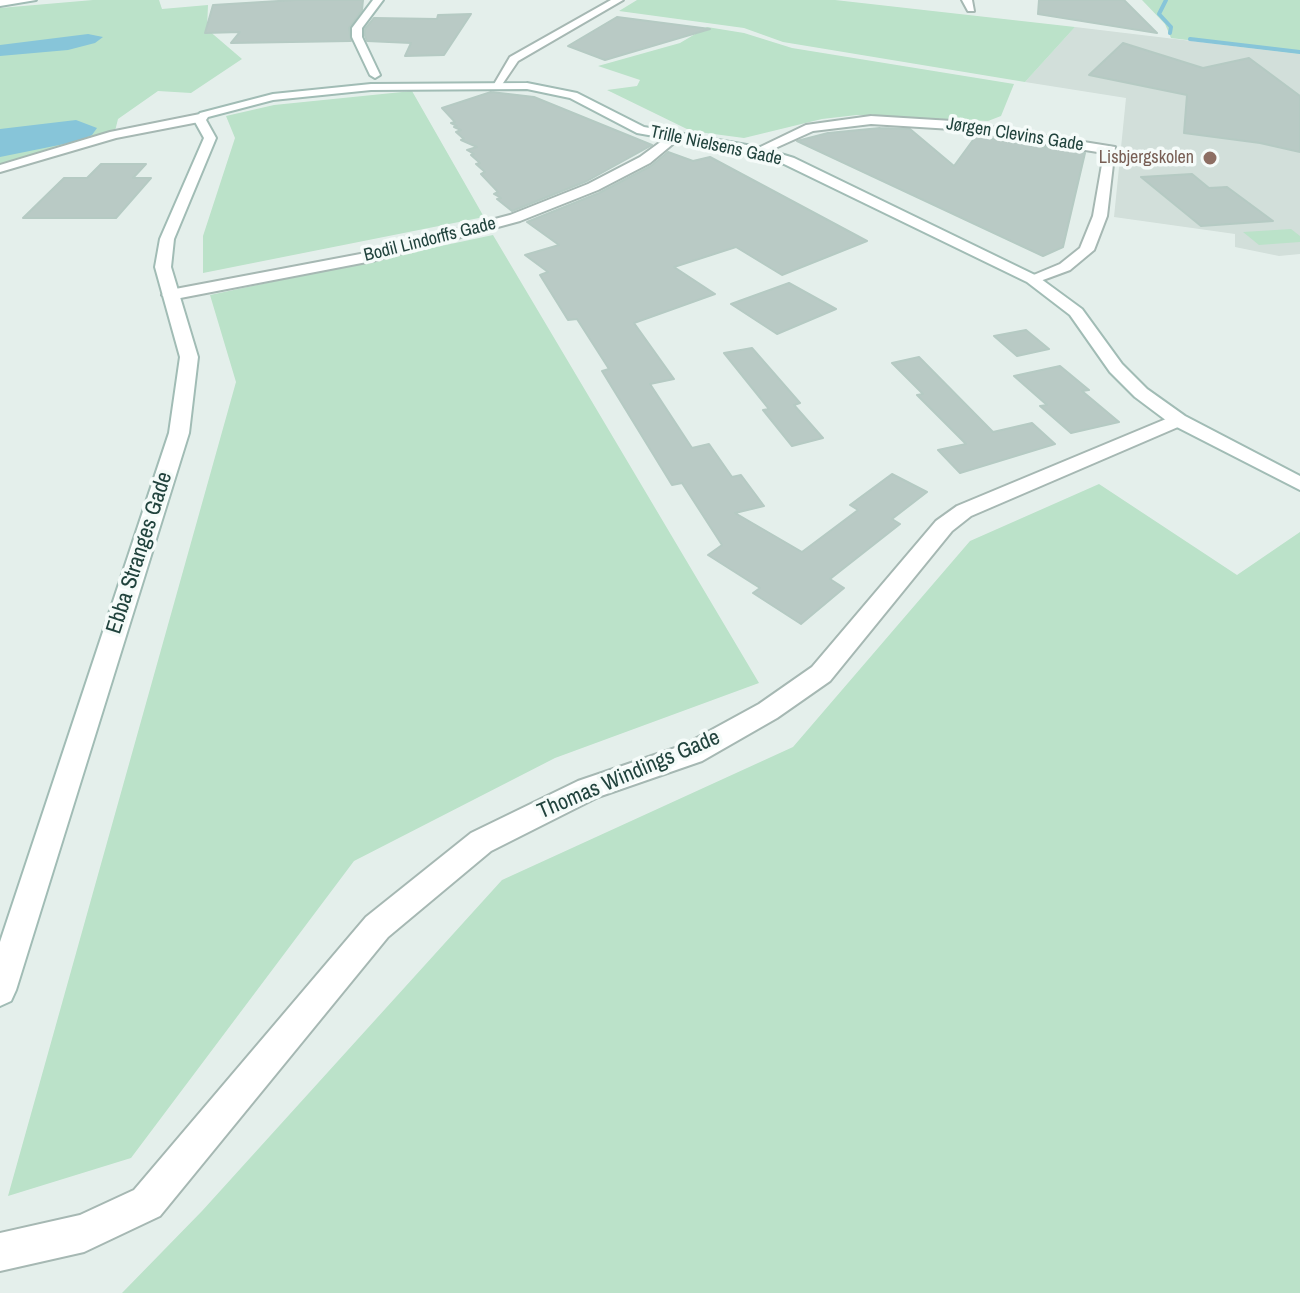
<!DOCTYPE html>
<meta charset="utf-8">
<style>
body{margin:0}
canvas{display:block;background:#e4efeb}
</style>
<canvas width="1300" height="1293"></canvas>
<script>
const ctx = document.querySelector('canvas').getContext('2d');
ctx.lineJoin = 'round';
function fillPath(path, color) { ctx.fillStyle = color; ctx.fill(path, 'evenodd'); }
const shape = rows => new Path2D(rows.map(r => 'M' + r).join(''));
function stroke(path, color, width, dash) { ctx.strokeStyle = color; ctx.lineWidth = width; ctx.lineCap = dash ? 'butt' : 'round'; ctx.setLineDash(dash || []); ctx.stroke(path); }
function write(font, color, halo, rows, align = 'center') {
  ctx.font = font + ' "Archivo Narrow",sans-serif'; ctx.lineWidth = 7; ctx.setLineDash([]); ctx.textBaseline = 'middle'; ctx.strokeStyle = halo; ctx.fillStyle = color; for (const [text, x, y, turn = 0] of rows) {
    ctx.save(); ctx.translate(x, y); ctx.rotate((+turn || 0) * Math.PI / 180); ctx.textAlign = isNaN(turn) ? turn : align; if (halo) ctx.strokeText(text, 0, 0); ctx.fillText(text, 0, 0); ctx.restore();
  }
}
const built = shape([
 [1075,27,1300,54,1300,254,1279,256,1235,247,1235,234,1114,217,1126,98,1025,82]
]);
const green = shape([
 [93,0,159,0,162,9,208,5,207,29,242,59,191,93,158,91,118,119,115,131,0,167,0,8],
 [637,0,835,0,1075,27,1025,82,783,42,744,28,619,11],
 [1142,0,1300,0,1300,54,1171,38,1165,24],
 [707,27,744,33,792,48,1014,84,1001,116,988,121,857,115,822,119,744,138,691,131,607,90,637,86,640,80,598,66,680,43],
 [412,91,484,217,203,273,203,236,235,138,226,116,274,105],
 [1291,229,1300,236,1300,242,1259,245,1243,232],
 [493,235,759,683,555,758,354,861,131,1158,8,1196,236,382,210,295],
 [1099,484,1237,575,1300,532,1300,1293,122,1293,202,1211,502,880,793,747,970,541]
]);
const water = shape([
 [88,34,103,37,95,43,68,50,0,56,0,45],
 [76,120,97,128,92,135,79,141,0,157,0,129]
]);
const stream = shape([
 [1166,0,1159,14,1171,27,1170,33],
 [1190,39,1300,52]
]);
const building = shape([
 [295,0,363,0,362,10,349,28,351,41,231,43,240,32,205,33,213,5,295,0],
 [1039,0,1124,0,1157,33,1038,14,1039,0],
 [471,14,444,55,405,56,411,43,367,41,365,36,365,29,374,18,437,19,438,15,471,14],
 [617,17,710,29,605,60,568,46,617,17],
 [1123,43,1203,68,1249,58,1300,96,1300,152,1260,143,1184,133,1187,95,1089,75,1123,43],
 [491,92,534,97,652,145,587,181,512,211,497,199,501,198,494,194,498,192,481,174,485,172,476,164,480,163,471,155,474,154,467,150,477,147,461,140,464,139,456,132,461,130,454,127,457,126,451,123,455,122,442,108,491,92],
 [880,128,910,129,954,166,976,136,1085,153,1063,247,1043,256,797,141,828,133,880,128],
 [668,152,693,161,710,157,867,241,782,275,736,247,674,267,715,294,634,323,674,379,650,384,692,448,709,444,732,477,741,475,764,506,735,513,802,552,858,510,850,505,892,474,927,492,892,519,900,524,830,579,844,588,801,624,753,593,760,588,708,555,722,545,682,483,672,485,602,371,609,369,577,319,568,320,540,275,548,272,525,255,559,245,527,222,599,193,651,166,668,152],
 [101,164,146,164,133,178,151,178,116,218,23,218,64,178,87,178,101,164],
 [1192,174,1209,188,1227,187,1273,221,1201,226,1141,177,1192,174],
 [789,283,836,309,777,334,731,304,789,283],
 [1026,330,1049,349,1017,356,994,336,1026,330],
 [752,348,800,403,794,405,823,438,792,446,763,410,769,409,724,353,752,348],
 [919,357,993,432,1032,423,1055,444,960,473,938,450,966,444,917,395,923,394,892,363,919,357],
 [1060,366,1089,390,1082,391,1119,422,1071,433,1040,406,1047,405,1014,376,1060,366]
]);
const street = shape([
 [611,0,623,0,518,61,501,86,493,86,510,57,611,0],
 [962,0,972,0,974,11,968,11,962,0],
 [200,114,204,115,204,121,116,138,0,172,0,165,110,132,200,114],
 [871,116,952,121,1115,147,1107,216,1094,250,1070,270,1032,284,1024,279,1060,264,1080,248,1093,216,1104,153,952,129,871,124,813,131,762,154,752,151,806,125,871,116],
 [670,135,680,138,650,163,598,190,520,221,372,261,170,300,162,295,170,290,371,252,510,215,588,184,640,157,670,135],
 [1178,414,1187,420,1185,424,971,516,952,531,830,681,777,718,702,761,598,797,491,851,388,937,160,1216,84,1252,0,1271,0,1233,80,1215,134,1190,366,917,471,833,578,781,684,745,759,704,812,667,936,521,957,506,1178,414]
]);
const secondary = shape([
 [0,0,36,0,0,6,0,0],
 [373,0,383,0,362,28,362,37,380,75,375,78,370,75,352,37,352,28,373,0],
 [527,83,577,93,644,127,758,147,794,158,1037,276,1082,309,1122,364,1147,389,1185,416,1300,476,1300,490,1171,424,1135,397,1110,372,1070,315,1027,282,784,164,756,154,637,133,570,98,527,89,371,90,273,100,208,117,206,120,216,138,174,239,171,267,198,357,189,433,16,990,11,1001,0,1006,0,942,169,433,180,357,155,267,160,239,204,138,194,120,200,113,273,94,371,84,527,83]
]);
const markers = [
 [1210,158,8,"#8d6e63"]
];
const farStreetnames = [
 ["Jørgen Clevins Gade",1015,135,9],
 ["Trille Nielsens Gade",716,146,12],
 ["Bodil Lindorffs Gade",430,240,-14]
];
const farEducationnames = [
 ["Lisbjergskolen",1194,158]
];
const streetNames = [
 ["Ebba Stranges Gade",140,553,-72],
 ["Thomas Windings Gade",629,775,-23]
];
fillPath(built, '#d2dfda');
fillPath(green, '#bbe2c9');
fillPath(water, '#87c5d9');
stroke(stream, '#87c5d9', 4);
fillPath(building, '#b9cac5');
stroke(building, '#b5cac3', 2);
stroke(street, '#a6b8b3', 4);
stroke(secondary, '#a1bcb5', 4);
fillPath(street, '#fff');
fillPath(secondary, '#fff');
for (const [x, y, r, color] of markers) { const dot = new Path2D(); dot.arc(x, y, r, 0, 2 * Math.PI); ctx.fillStyle = color; ctx.fill(dot); stroke(dot, '#f5fbf9', 3); }
write('18px', '#21433d', '#f5fbf9', farStreetnames);
write('18px', '#785e54', '#f5fbf9', farEducationnames, 'right');
write('22px', '#21433d', '#f5fbf9', streetNames);
</script>
